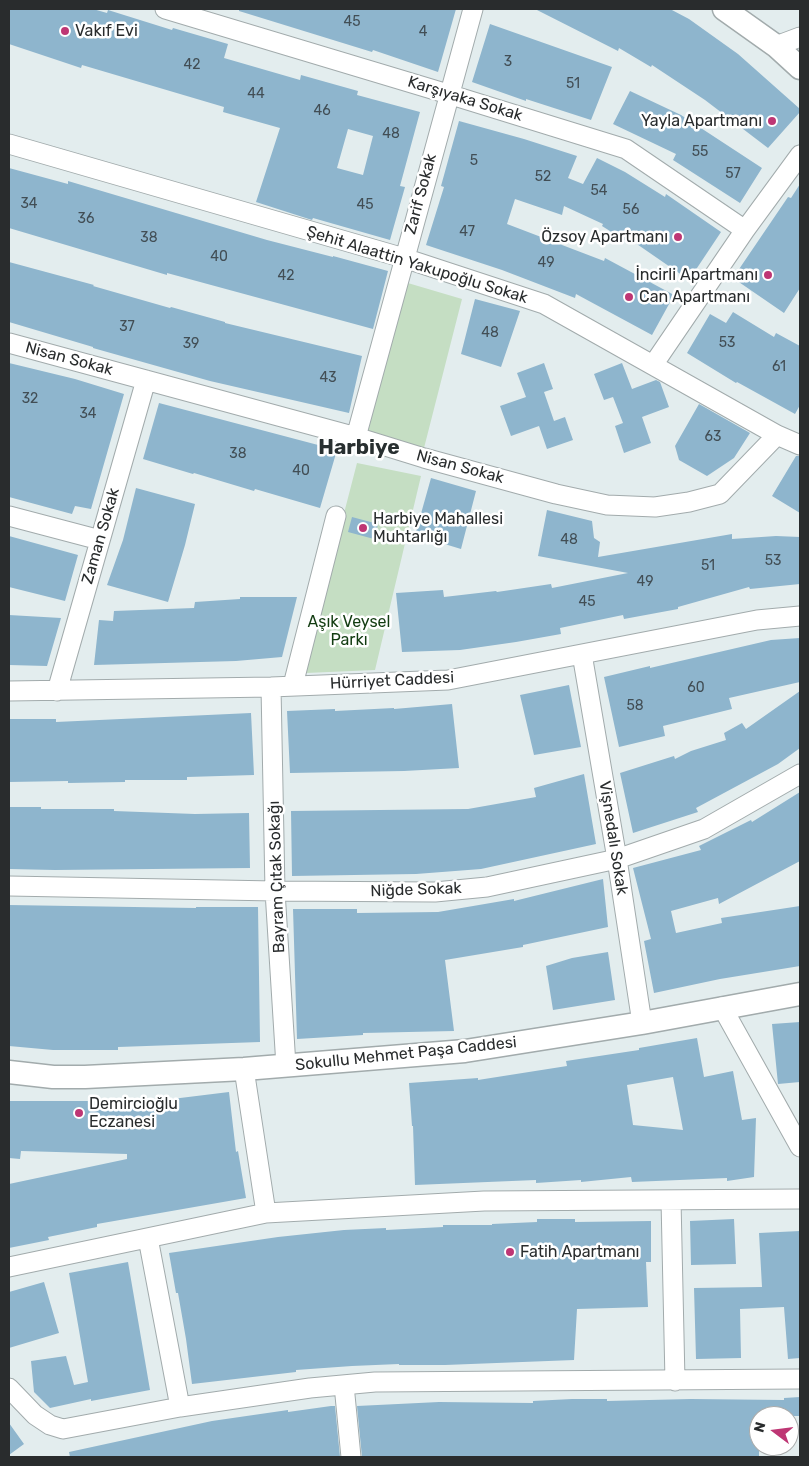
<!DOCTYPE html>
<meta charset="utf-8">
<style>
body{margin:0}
#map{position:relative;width:809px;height:1466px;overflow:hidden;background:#e3edee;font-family:Rubik,sans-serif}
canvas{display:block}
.frame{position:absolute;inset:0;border:10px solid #292c2d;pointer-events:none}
.north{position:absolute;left:749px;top:1406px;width:50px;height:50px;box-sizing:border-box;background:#fff;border:1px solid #a9abab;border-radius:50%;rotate:285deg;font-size:14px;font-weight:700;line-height:20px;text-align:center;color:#292c2d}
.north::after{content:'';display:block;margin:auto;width:18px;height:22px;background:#be3674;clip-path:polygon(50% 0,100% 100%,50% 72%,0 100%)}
</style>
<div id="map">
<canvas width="809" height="1466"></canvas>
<div class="frame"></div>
<div class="north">N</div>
</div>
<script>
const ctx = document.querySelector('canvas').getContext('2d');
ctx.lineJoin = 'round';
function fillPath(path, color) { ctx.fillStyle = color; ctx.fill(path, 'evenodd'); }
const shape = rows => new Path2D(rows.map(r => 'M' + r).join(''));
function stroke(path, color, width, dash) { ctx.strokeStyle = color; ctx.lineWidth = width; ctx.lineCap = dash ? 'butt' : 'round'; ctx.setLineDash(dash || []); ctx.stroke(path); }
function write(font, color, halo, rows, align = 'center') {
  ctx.font = font + ' Rubik,sans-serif'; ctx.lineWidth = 5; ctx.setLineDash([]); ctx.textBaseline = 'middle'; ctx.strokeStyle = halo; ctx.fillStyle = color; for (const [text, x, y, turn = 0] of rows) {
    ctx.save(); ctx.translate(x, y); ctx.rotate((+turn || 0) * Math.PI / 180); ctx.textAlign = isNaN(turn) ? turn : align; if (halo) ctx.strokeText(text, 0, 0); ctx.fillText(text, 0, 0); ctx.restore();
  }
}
const green = shape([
 [401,281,462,299,424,448,367,433],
 [357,463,421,476,375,670,306,673,305,664]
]);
const building = shape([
 [9,9,93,9,107,13,108,10,172,30,173,28,228,44,224,58,300,80,301,75,358,91,357,95,420,112,400,186,405,187,390,240,313,218,312,220,256,202,280,128,223,112,224,107,82,65,81,68,9,44],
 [348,129,373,136,363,175,337,168],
 [239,9,456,9,438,72,373,50,372,52,239,11],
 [535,9,670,9,689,19,738,54,800,109,800,112,768,148,705,100,652,65,651,67,619,48,618,51],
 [490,24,612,67,591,120,526,99,526,101,472,82],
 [630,91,681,115,762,168,740,203,673,160,676,154,613,124],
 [459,121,524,139,577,156,568,178,583,184,597,158,625,172,665,197,666,194,721,232,689,280,631,240,629,243,602,226,603,224,564,206,562,215,515,199,507,224,604,261,605,258,674,295,652,335,576,294,575,298,502,270,426,245,444,187,441,186],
 [9,168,68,184,68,181,267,240,333,257,333,256,388,271,373,329,167,273,167,275,9,228],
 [800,184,800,288,784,313,733,278,788,197,791,198],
 [9,262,94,285,93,286,170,308,171,307,225,322,225,323,362,356,349,413,210,381,93,348,93,347,9,322],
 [475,299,520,311,501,367,461,354],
 [733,312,774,337,776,333,800,346,800,405,795,414,737,382,736,383,687,353,710,314,726,323],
 [9,363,75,379,124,394,91,509,75,506,72,514,9,497],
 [544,363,553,389,544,392,554,421,565,417,573,440,547,449,539,426,511,436,500,406,526,397,517,373],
 [622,363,632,389,656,380,660,382,669,407,642,417,651,443,624,453,615,426,623,423,613,397,604,400,594,374],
 [159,403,337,450,320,508,255,489,254,491,194,473,193,474,143,459],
 [699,404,750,433,734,458,707,476,679,460,675,446],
 [796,456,800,456,800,513,772,496],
 [431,478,476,491,461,549,415,535],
 [136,488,195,504,185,545,168,602,107,585,123,540],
 [547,510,592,521,594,538,600,542,598,557,732,534,732,539,776,536,800,537,800,584,750,589,749,587,678,607,678,609,624,619,623,615,560,628,561,634,516,642,460,650,402,652,396,593,443,590,444,597,496,591,497,592,551,584,552,588,628,573,538,556],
 [352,517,378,524,374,539,348,532],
 [9,536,78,555,65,601,9,587],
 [240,597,297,597,282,657,236,661,94,665,99,620,113,621,114,611,194,608,195,602,240,599],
 [9,615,61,618,47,666,9,665],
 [800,638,800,682,729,698,732,709,663,726,665,736,619,747,604,677,650,666,650,668,771,640],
 [569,685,581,747,534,755,520,695],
 [800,691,800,748,778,764,696,808,698,812,633,833,620,773,674,756,675,759,691,751,726,740,724,733,742,723,746,729],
 [452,704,459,768,404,771,290,773,287,711,335,709,335,711,394,708,394,709],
 [251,713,254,775,187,777,187,780,125,780,125,782,68,783,68,781,9,782,9,719,56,719,56,722],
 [584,774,596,844,481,869,416,874,292,876,291,811,468,809,536,797,534,788],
 [800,792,800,861,719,904,718,898,671,911,676,933,722,923,721,918,800,906,800,966,720,979,654,993,644,941,651,939,633,868,701,850,699,846,751,820,752,822],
 [9,807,41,807,41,809,114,809,114,811,195,814,249,813,250,868,55,870,9,869],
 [603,879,608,927,523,945,523,947,445,960,454,1031,363,1033,363,1035,297,1039,293,909,357,909,357,913,438,912,514,899,514,901],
 [9,905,196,908,196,907,258,907,260,1042,118,1047,118,1050,53,1050,9,1046],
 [608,952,615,1000,553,1010,546,966,572,958],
 [800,1022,800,1082,778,1084,772,1024],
 [697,1038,704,1077,733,1071,742,1120,756,1118,754,1177,727,1181,727,1178,632,1182,631,1177,581,1182,581,1180,536,1183,536,1180,415,1185,413,1126,412,1126,409,1083,478,1078,478,1080,567,1066,566,1061,639,1050,639,1048],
 [673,1077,683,1130,633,1125,627,1085],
 [229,1092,236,1152,238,1151,246,1198,97,1224,97,1227,48,1237,49,1240,9,1248,9,1184,127,1159,127,1154,21,1151,20,1159,9,1158,9,1101,90,1101,90,1107,172,1101,172,1099],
 [537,1219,575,1219,575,1222,651,1221,651,1262,646,1262,648,1307,577,1309,574,1360,445,1365,399,1365,399,1364,352,1366,296,1370,296,1372,192,1384,186,1339,178,1293,176,1293,169,1253,278,1237,344,1230,386,1228,386,1230,443,1227,443,1225,492,1225,492,1224,537,1222],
 [734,1219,736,1264,691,1265,690,1221],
 [800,1231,800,1358,788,1359,784,1307,740,1309,741,1358,696,1359,694,1288,762,1287,759,1233],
 [128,1262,150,1390,91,1401,91,1399,50,1408,34,1392,31,1361,66,1356,74,1385,88,1382,69,1273],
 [44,1282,59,1333,9,1348,9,1292],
 [800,1397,800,1416,759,1416,759,1457,362,1457,357,1406,439,1402,533,1403,533,1401,572,1399,607,1399,607,1401,691,1399,784,1400,784,1398],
 [331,1406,335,1406,340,1457,70,1457,69,1452,212,1421,288,1410,288,1412],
 [9,1423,24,1444,9,1455]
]);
const minor = shape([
 [165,9,448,94,626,149,745,230],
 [776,46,800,37],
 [9,144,404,258,544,304,777,435,800,445],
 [9,343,356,437,424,458,556,494,607,505,655,507,689,502,720,494,777,435],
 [653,365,745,230,800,155],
 [356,437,473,9],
 [9,516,100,540],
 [582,654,617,859,642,1023],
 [293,685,336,516],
 [271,687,275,891,286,1066],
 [9,691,271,687,448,680,757,620,800,616],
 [57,691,146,380],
 [9,886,275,891,435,892,487,887,617,859,704,829,800,774],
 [722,1007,800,1147],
 [244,1069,266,1213],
 [671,1200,675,1381],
 [148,1238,180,1407],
 [9,1267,266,1213,484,1201,800,1199],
 [344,1385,351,1457],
 [9,1388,35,1415,50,1425,63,1429,180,1407,310,1388,375,1382,800,1379]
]);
const major = shape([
 [724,9,776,46,800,68],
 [9,1072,53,1077,85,1077,244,1069,465,1051,642,1023,800,994]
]);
const markers = [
 [65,31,5,"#be3674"],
 [772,121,5,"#be3674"],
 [678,237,5,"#be3674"],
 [768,275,5,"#be3674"],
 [629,297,5,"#be3674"],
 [363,528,5,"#be3674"],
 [79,1113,5,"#be3674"],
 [510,1252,5,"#be3674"]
];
const numberNames = [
 ["45",352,22],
 ["4",423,32],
 ["3",508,62],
 ["42",192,65],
 ["51",573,84],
 ["44",256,94],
 ["46",322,111],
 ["48",391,134],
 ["55",700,152],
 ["5",474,161],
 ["57",733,174],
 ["52",543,177],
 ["54",599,191],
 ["34",29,204],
 ["45",365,205],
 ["56",631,210],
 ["36",86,219],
 ["47",467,232],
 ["38",149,238],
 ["40",219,257],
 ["49",546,263],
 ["42",286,276],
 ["37",127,327],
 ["48",490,333],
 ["53",727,343],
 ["39",191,344],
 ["61",779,367],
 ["43",328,378],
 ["32",30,399],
 ["34",88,414],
 ["63",713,437],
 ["38",238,454],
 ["40",301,471],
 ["48",569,540],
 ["53",773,561],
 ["51",708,566],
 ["49",645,582],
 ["45",587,602],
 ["60",696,688],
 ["58",635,706]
];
const poiNames = [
 ["Vakıf Evi",75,31],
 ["Yayla Apartmanı",762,121,"right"],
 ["Özsoy Apartmanı",668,237,"right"],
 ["İncirli Apartmanı",758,275,"right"],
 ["Can Apartmanı",639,297],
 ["Harbiye Mahallesi",373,519],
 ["Muhtarlığı",373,537],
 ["Demircioğlu",89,1104],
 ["Eczanesi",89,1122],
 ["Fatih Apartmanı",520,1252]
];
const streetNames = [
 ["Karşıyaka Sokak",465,99,17],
 ["Zarif Sokak",421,194,-75],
 ["Şehit Alaattin Yakupoğlu Sokak",417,265,17],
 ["Nisan Sokak",69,359,15],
 ["Nisan Sokak",460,467,15],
 ["Zaman Sokak",101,536,-74],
 ["Hürriyet Caddesi",392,681,-3],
 ["Vişnedalı Sokak",613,838,81],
 ["Bayram Çıtak Sokağı",277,877,-92],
 ["Niğde Sokak",416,890,-2],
 ["Sokullu Mehmet Paşa Caddesi",406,1054,-6]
];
const parkNames = [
 ["Aşık Veysel",349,622],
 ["Parkı",349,640]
];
const districtNames = [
 ["Harbiye",359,448]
];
fillPath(green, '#c5dec3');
fillPath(building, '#8eb5cd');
stroke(minor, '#a2abac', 21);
stroke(major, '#a2abac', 25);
stroke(minor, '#fff', 19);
stroke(major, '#fff', 22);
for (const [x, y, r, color] of markers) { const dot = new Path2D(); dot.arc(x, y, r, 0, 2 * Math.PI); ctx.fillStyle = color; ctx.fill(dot); stroke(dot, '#fff', 2); }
write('14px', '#424e55', null, numberNames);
write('16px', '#292c2d', '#fff', poiNames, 'left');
write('16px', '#292c2d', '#fff', streetNames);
write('16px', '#123c11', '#fff', parkNames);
write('bold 21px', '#282f30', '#fff', districtNames);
</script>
